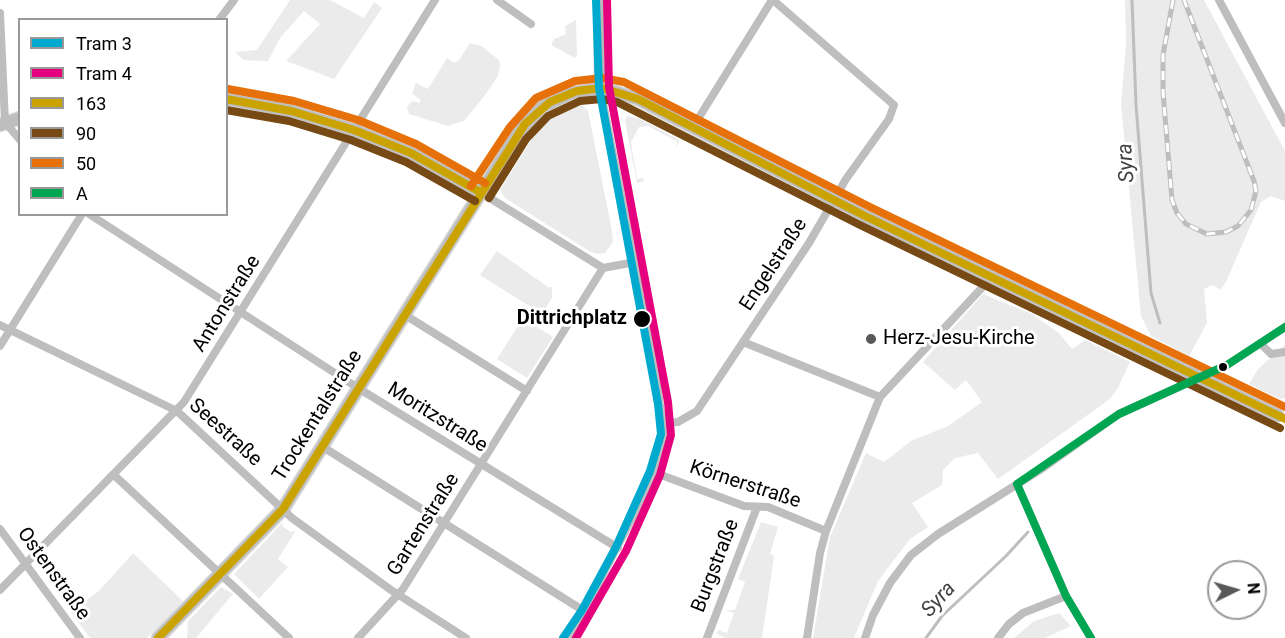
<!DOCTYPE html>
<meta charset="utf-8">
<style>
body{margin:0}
#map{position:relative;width:1285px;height:638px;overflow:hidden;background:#fff;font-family:Roboto,sans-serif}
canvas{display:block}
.legend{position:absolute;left:18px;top:18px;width:210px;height:198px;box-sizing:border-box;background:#fff;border:2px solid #999;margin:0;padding:8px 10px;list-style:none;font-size:18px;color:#000}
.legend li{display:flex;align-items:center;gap:12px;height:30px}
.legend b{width:30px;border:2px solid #999}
.north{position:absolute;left:1207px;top:560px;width:60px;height:60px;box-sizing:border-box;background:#fff;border:2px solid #999;border-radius:50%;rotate:85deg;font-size:16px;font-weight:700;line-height:24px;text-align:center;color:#000}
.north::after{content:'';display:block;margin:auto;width:21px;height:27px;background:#595959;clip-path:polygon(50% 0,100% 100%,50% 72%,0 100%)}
</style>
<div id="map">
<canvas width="1285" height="638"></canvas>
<ul class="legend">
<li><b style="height:8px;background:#00a9ce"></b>Tram 3</li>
<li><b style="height:8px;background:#e5007d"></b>Tram 4</li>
<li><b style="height:8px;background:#cba300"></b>163</li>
<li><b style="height:8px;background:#774a15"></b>90</li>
<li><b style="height:8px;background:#e6710a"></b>50</li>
<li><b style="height:8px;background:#00a651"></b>A</li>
</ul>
<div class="north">N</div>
</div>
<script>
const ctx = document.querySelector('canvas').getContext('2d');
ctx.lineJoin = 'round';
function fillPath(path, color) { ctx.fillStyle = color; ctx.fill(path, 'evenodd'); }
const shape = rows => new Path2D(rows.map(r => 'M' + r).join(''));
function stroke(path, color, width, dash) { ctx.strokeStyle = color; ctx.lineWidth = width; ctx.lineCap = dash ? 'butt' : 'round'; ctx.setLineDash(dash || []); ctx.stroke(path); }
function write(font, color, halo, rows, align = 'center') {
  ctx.font = font + ' Roboto,sans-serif'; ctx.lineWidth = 6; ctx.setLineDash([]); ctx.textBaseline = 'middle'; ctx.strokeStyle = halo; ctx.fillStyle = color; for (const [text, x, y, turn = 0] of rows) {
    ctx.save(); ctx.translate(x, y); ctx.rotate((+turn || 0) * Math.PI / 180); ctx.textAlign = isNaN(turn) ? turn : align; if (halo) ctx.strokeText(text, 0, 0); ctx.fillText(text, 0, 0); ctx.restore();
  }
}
const green = shape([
 [290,0,330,0,364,18,374,2,382,8,334,79,286,61,320,24,304,11,280,38,268,61,243,60,235,52,257,50],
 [1125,0,1204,0,1285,151,1285,201,1271,196,1261,202,1226,282,1220,290,1213,285,1204,289,1207,323,1189,356,1151,336,1141,316,1121,104,1126,44],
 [576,20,577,55,575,58,551,45,554,39,566,34,565,26],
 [470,43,481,46,499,60,500,67,498,76,485,95,464,121,448,126,409,114,407,107,412,101,419,103,421,100,412,94,416,83,428,89,447,58,454,63,459,60],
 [582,105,588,111,612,231,613,242,605,253,596,254,589,251,505,198,500,190,533,137,546,120,559,112],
 [627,116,638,118,679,140,679,143,675,149,678,142,648,126,639,127,631,142,637,179,644,178,643,182,637,183,625,121],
 [497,251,548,287,552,287,552,298,542,314,480,275],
 [983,294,1032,314,1059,333,1072,349,1085,340,1130,362,1118,388,1110,399,998,479,978,453,955,458,943,470,942,485,912,503,928,527,910,539,878,581,854,638,813,638,830,537,866,453,884,462,911,441,948,426,982,402,966,380,955,390,923,362],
 [523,318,553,337,527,378,497,359],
 [1285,345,1285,398,1280,399,1249,384,1258,369],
 [283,522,282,526,291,532,296,530,278,559,288,567,259,599,234,574],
 [761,522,778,527,770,554,774,556,762,638,725,638,717,634,718,630,727,633,734,613,726,610,735,610,745,582,738,579],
 [133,553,184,602,147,638,90,638,71,612,100,590],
 [221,587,233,594,196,638,187,638,188,621],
 [1059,613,1071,626,1045,638,1014,638,1034,621]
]);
const stream = shape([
 [1132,0,1136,105,1151,293,1160,323],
 [926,638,942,616,1006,556,1028,532]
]);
const street = shape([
 [497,0,531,24],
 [1219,0,1285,123],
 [0,13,5,122,20,140],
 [219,20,234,0],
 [693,127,772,0],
 [480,192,603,268,635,262],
 [89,214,358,388,618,548],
 [405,315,527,391],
 [0,325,177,411,292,518,391,590,466,638],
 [743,342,880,397],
 [1261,344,1271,354,1285,352],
 [0,346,82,214],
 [664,423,678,422,697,411,809,243,846,179,889,119,894,105,773,0],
 [323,447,584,611],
 [653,472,744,506,768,507,826,531],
 [114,475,289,638],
 [1017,484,1066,596,1091,638],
 [0,529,80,638],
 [0,590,184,402,435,0],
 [358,638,403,589,603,268],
 [567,638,584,611,630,522,653,472,664,434,654,362,600,88],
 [707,638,757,507],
 [807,638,820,553,826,531,880,397,992,277],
 [865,638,873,615,890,583,911,555,938,534,1043,468,1119,414,1227,365,1285,327],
 [998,638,1009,624,1023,613,1066,596]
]);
const secondary = shape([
 [599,0,600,88]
]);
const primary = shape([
 [226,99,291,111,354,130,411,153,480,192],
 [0,125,20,118],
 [158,638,283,509,518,133,542,107,572,93,602,88,638,99,865,216,1095,327]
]);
const rail = shape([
 [1173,0,1163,55,1163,92,1172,200,1177,213,1186,224,1207,234,1226,232,1238,226,1251,210,1256,191,1254,181,1184,0]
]);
const primaryBridge = shape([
 [1095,327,1279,416]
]);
const bus1 = shape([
 [226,99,291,111,354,130,411,153,480,192],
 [158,638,283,509,525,124,550,102,577,91,602,88,638,99,865,216,1285,419]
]);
const bus2 = shape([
 [226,110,289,121,351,140,406,162,475,201],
 [489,198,526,139,548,116,580,101,602,99,617,102,860,225,1280,428]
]);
const bus3 = shape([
 [228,89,294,101,358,120,416,144,485,183],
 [471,186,510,127,536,98,575,81,602,78,624,82,870,207,1285,407]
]);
const bus4 = shape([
 [1091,638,1066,596,1017,484,1119,414,1227,365,1285,327]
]);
const tram1 = shape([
 [563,638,582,610,616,547,650,471,661,434,658,404,599,88,596,0]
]);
const tram2 = shape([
 [576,638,626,551,660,475,671,435,668,402,609,87,607,0]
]);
const markers = [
 [642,319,9,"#000"],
 [871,339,6,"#595959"],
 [1223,367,5,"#000"]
];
const streetNames = [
 ["Engelstraße",774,265,-57],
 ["Antonstraße",227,304,-58],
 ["Trockentalstraße",318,416,-58],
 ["Moritzstraße",437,418,32],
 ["Seestraße",225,433,42],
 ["Körnerstraße",745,485,18],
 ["Gartenstraße",424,525,-58],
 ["Burgstraße",716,566,-69],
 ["Ostenstraße",53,574,54]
];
const stopNames = [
 ["Dittrichplatz",627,319]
];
const poiNames = [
 ["Herz-Jesu-Kirche",883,339]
];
const waterNames = [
 ["Syra",1127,163,-94],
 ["Syra",939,600,-48]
];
fillPath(green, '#ebebeb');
stroke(stream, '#bebebe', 3);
stroke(primary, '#dbdbdb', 15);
stroke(street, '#bebebe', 8);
stroke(secondary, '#b8b8b8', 12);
stroke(primary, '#bebebe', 12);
stroke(rail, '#bebebe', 5);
stroke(rail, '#fff', 3, [9]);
stroke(primaryBridge, '#dbdbdb', 15, []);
stroke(primaryBridge, '#bebebe', 12);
stroke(bus1, '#cba300', 8);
stroke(bus2, '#774a15', 8);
stroke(bus3, '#e6710a', 8);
stroke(bus4, '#00a651', 8);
stroke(tram1, '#00a9ce', 8);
stroke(tram2, '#e5007d', 8);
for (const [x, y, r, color] of markers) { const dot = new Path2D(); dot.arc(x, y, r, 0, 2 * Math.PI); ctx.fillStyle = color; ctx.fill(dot); stroke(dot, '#fff', 2); }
write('20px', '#000', '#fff', streetNames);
write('bold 20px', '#000', '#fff', stopNames, 'right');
write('20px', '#000', '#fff', poiNames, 'left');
write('italic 21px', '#434343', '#fff', waterNames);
</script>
